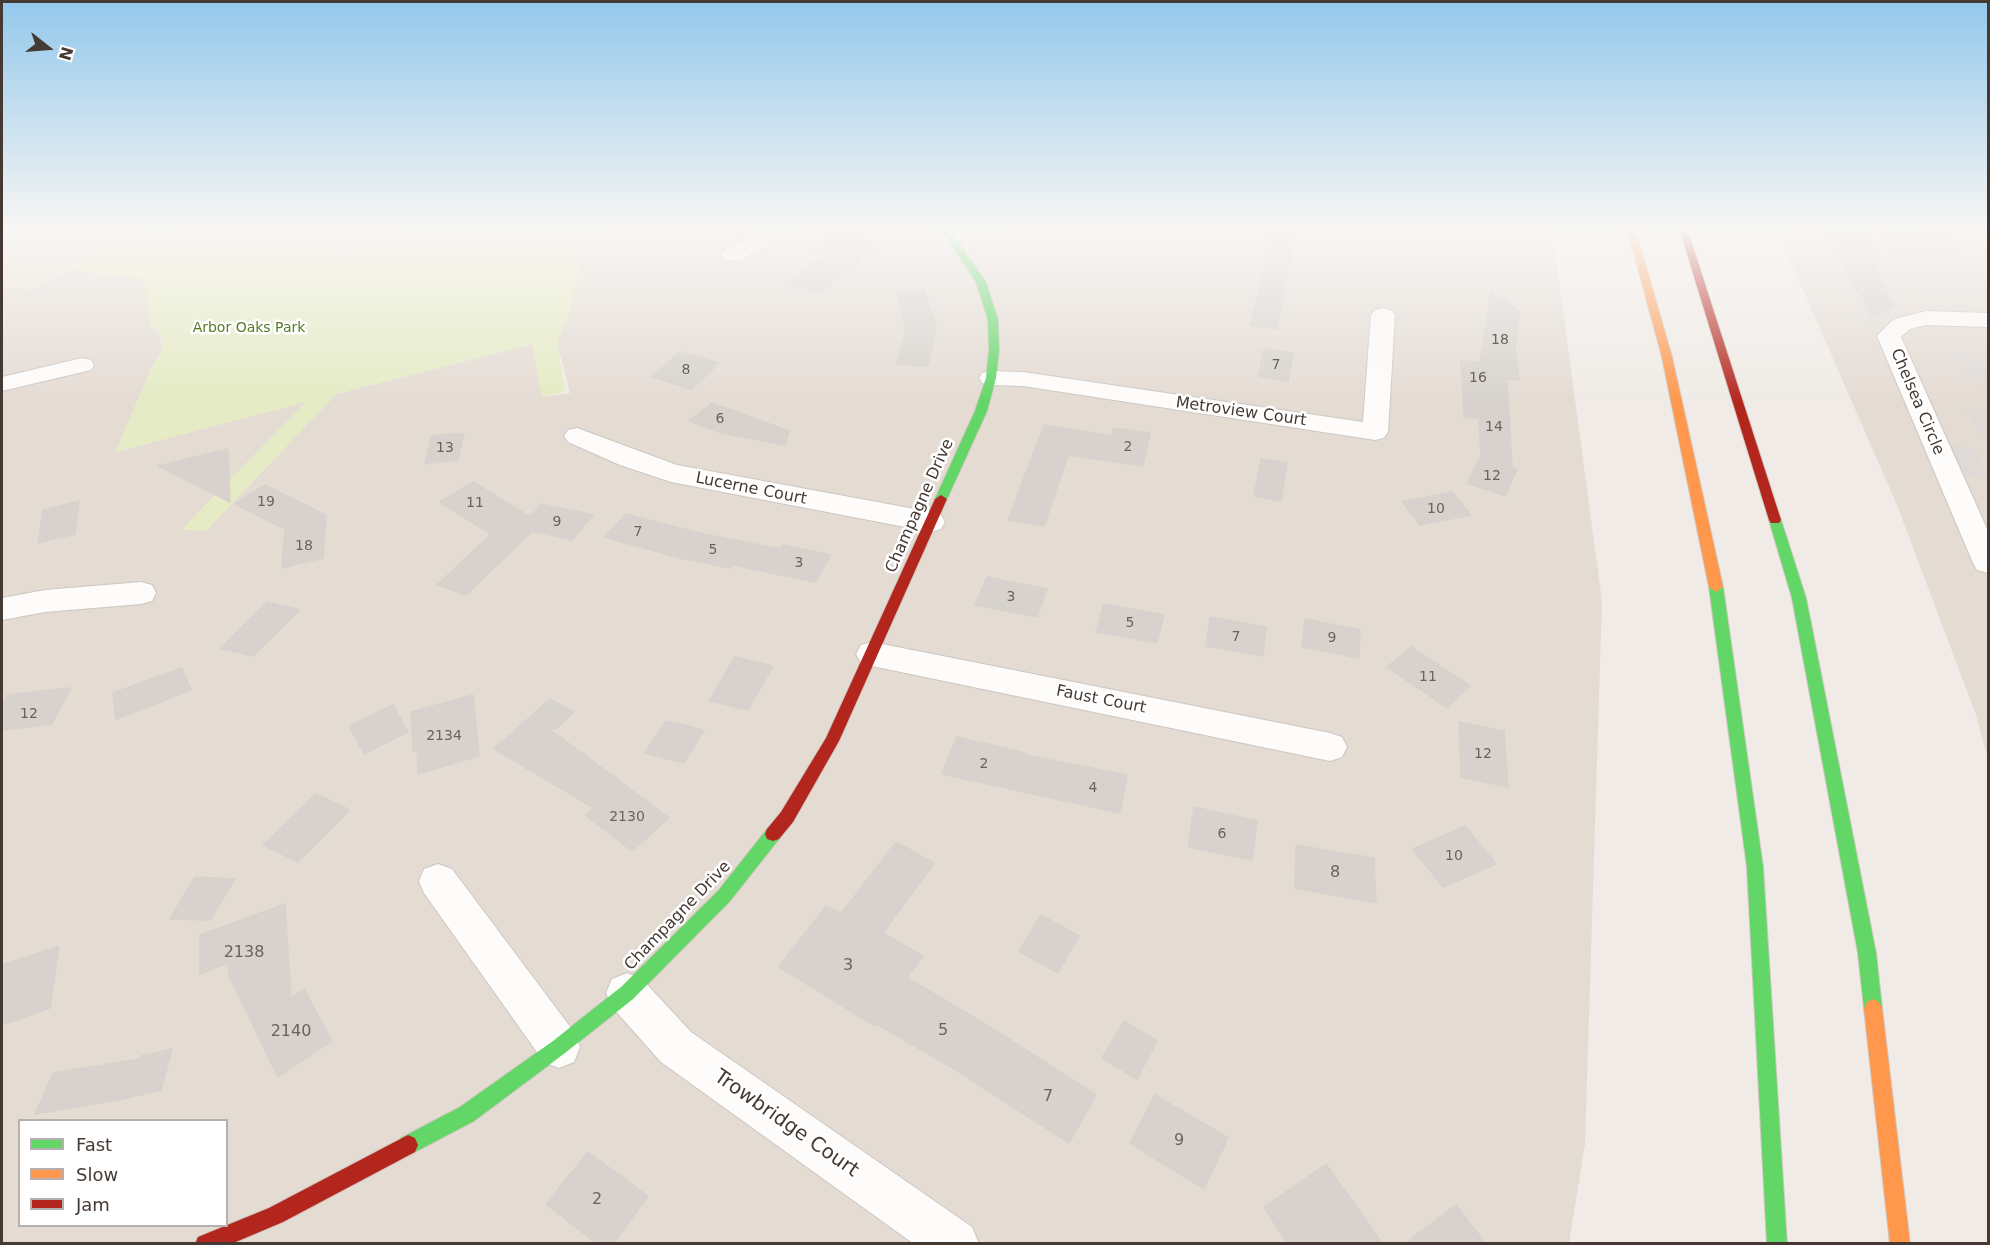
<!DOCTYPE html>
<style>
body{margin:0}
#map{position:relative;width:1990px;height:1245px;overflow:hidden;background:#f0ebe6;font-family:"DejaVu Sans",sans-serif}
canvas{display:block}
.frame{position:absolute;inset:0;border:3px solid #453a33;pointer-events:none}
.legend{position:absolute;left:18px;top:1119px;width:210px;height:108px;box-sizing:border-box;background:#fff;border:2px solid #b5b0ad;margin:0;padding:8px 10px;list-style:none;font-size:18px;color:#453a33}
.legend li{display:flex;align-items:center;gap:12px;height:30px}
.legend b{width:30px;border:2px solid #b5b0ad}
.north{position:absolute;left:18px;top:18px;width:60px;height:60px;-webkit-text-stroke:4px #fff;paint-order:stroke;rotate:107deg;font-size:16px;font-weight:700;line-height:24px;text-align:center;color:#453a33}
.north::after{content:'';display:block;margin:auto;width:21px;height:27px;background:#453a33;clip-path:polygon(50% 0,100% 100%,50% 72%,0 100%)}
</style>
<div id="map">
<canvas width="1990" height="1245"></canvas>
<div class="frame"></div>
<ul class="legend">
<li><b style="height:8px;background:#63d668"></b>Fast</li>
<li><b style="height:8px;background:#ff974d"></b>Slow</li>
<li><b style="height:8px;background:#b3261e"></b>Jam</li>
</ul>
<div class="north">N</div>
</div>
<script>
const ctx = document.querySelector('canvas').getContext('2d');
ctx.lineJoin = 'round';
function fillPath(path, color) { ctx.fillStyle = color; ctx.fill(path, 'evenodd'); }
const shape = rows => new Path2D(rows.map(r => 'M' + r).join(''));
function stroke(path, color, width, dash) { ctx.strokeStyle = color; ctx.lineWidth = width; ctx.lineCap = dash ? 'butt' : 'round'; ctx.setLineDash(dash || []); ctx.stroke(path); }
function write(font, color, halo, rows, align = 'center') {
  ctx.font = font + ' "DejaVu Sans",sans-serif'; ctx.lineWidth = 5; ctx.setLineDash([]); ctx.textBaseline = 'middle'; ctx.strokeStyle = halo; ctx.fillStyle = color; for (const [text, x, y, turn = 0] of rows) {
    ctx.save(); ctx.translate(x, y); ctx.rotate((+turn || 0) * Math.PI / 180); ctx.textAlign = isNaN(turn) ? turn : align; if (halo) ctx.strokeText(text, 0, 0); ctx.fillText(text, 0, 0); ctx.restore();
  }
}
const residential = shape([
 [148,228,417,228,346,254],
 [609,228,1552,228,1602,601,1585,1144,1569,1243,2,1243,2,285,33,290,69,269,145,279,150,328,159,331,163,348,152,367,116,452,307,401,183,529,206,531,336,394,533,344,542,397,570,393,557,342,569,314,583,250],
 [20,1120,226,1120,226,1226,20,1226],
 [1776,228,1988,228,1988,760,1976,715,1897,505]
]);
const education = shape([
 [2,228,137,228,33,290,2,285]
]);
const green = shape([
 [137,228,346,253,417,228,609,228,583,251,569,314,557,342,565,392,542,397,532,344,336,394,206,531,182,529,306,402,115,452,152,367,163,349,162,339,159,331,150,328,144,279,69,269]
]);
const parking = shape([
 [1880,228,1944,235,1981,296,1911,286],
 [1877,303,1899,313,1874,327,1852,317],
 [1951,352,1988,358,1988,395,1982,382,1965,380],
 [1965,407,1988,410,1988,438,1981,437],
 [1948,444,1975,448,1988,479,1963,475]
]);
const building = shape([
 [1828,228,1863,228,1877,259,1871,258,1894,307,1872,317,1860,292,1856,291,1828,228],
 [845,232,878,246,855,260,860,263,818,294,785,283,823,256,812,251,845,232],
 [1271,236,1294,241,1277,329,1251,325,1271,236],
 [924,289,936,327,928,366,897,364,906,329,896,292,924,289],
 [1491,292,1520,312,1515,347,1519,380,1507,379,1512,467,1517,469,1505,496,1467,483,1481,456,1479,419,1464,417,1461,360,1480,363,1491,292],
 [1264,349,1293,353,1288,381,1259,376,1264,349],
 [680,352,719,363,692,389,652,377,680,352],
 [712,403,789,431,785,445,722,433,689,421,712,403],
 [1044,425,1112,436,1113,428,1150,433,1143,466,1068,455,1044,526,1008,520,1044,425],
 [464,433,458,460,425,464,432,436,464,433],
 [228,449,230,502,158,466,228,449],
 [1261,459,1287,463,1281,501,1254,496,1261,459],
 [473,482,530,517,542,504,593,515,572,540,532,531,466,595,437,585,491,534,440,502,473,482],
 [265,485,326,515,323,558,282,568,285,529,235,504,265,485],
 [1452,492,1471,515,1420,525,1402,502,1452,492],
 [79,501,75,534,38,543,43,510,79,501],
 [626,514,699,533,780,549,783,545,831,555,815,582,732,565,730,568,680,558,604,537,626,514],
 [987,577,1047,589,1037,617,975,605,987,577],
 [267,602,300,610,253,656,220,648,267,602],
 [1104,604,1164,615,1157,643,1096,632,1104,604],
 [1210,617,1266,627,1263,656,1206,646,1210,617],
 [1305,619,1360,630,1359,658,1302,647,1305,619],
 [1411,647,1470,686,1447,708,1387,667,1411,647],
 [735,657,773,666,748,710,709,701,735,657],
 [182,668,191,690,116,719,113,693,182,668],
 [71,688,52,724,2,730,2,705,7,695,71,688],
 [473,695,479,756,418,774,417,750,413,751,411,712,473,695],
 [550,699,574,712,556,729,547,727,669,818,632,851,585,815,594,808,494,749,550,699],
 [393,705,408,732,364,754,349,726,393,705],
 [666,721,704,730,684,763,645,753,666,721],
 [1459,722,1504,731,1508,787,1461,777,1459,722],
 [957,737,1026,753,1025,755,1127,775,1120,813,942,774,957,737],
 [316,794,350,810,298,862,263,845,316,794],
 [1194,807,1257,821,1252,860,1188,847,1194,807],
 [1465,826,1496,864,1443,887,1413,849,1465,826],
 [896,842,934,863,883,933,923,956,907,978,987,1025,1096,1095,1069,1143,959,1072,877,1024,875,1026,779,967,826,906,841,914,896,842],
 [1296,845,1374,858,1376,903,1295,888,1296,845],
 [195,877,235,879,210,920,170,919,195,877],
 [285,904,291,998,304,989,332,1041,278,1077,229,976,228,963,200,974,200,935,285,904],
 [1041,915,1079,936,1058,973,1019,951,1041,915],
 [59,946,50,1008,2,1025,2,965,59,946],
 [1124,1021,1157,1041,1137,1079,1102,1058,1124,1021],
 [172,1049,161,1090,118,1100,35,1114,53,1073,140,1059,141,1056,172,1049],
 [1155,1095,1228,1138,1204,1189,1130,1143,1155,1095],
 [588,1152,648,1196,613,1244,597,1244,546,1204,588,1152],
 [1326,1164,1383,1244,1288,1244,1264,1207,1326,1164],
 [1456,1205,1486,1244,1404,1244,1456,1205]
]);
const street = shape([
 [768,228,794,228,791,232,740,260,732,261,724,260,721,255,724,250,768,228],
 [960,228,993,228,990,232,950,243,943,241,939,237,943,233,960,228],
 [1383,308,1391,310,1395,315,1388,432,1384,438,1375,440,1023,386,991,385,982,383,979,378,982,373,991,371,1023,372,1363,422,1371,315,1375,310,1383,308],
 [1926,311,1988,313,1988,327,1926,325,1910,329,1901,337,1988,531,1988,573,1977,570,1973,563,1877,336,1894,319,1926,311],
 [82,358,91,360,94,365,91,370,2,391,2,377,82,358],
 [577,428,677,465,931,512,941,515,945,522,941,529,931,532,671,482,620,465,568,442,564,436,568,430,577,428],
 [141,582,152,585,156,593,152,601,141,604,45,612,2,620,2,598,45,590,141,582],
 [872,642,1330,733,1342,737,1347,747,1342,757,1330,761,872,666,861,663,856,654,861,645,872,642],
 [438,864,452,869,574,1032,580,1047,574,1062,559,1068,544,1062,424,893,419,881,424,869,438,864],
 [627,973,642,979,691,1032,972,1227,979,1244,914,1244,661,1062,612,1007,606,993,612,979,627,973]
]);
const fast = shape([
 [934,228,944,228,953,235,986,282,998,320,999,350,996,378,987,411,947,499,941,503,935,499,975,411,986,378,989,350,988,320,976,282,947,239,934,228],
 [1775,516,1781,520,1806,598,1876,953,1882,1008,1879,1014,1873,1017,1867,1014,1864,1008,1858,953,1792,598,1769,520,1775,516],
 [1716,582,1723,587,1763,867,1787,1244,1767,1244,1747,867,1709,587,1716,582],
 [773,827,779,829,781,834,779,839,730,901,633,999,565,1053,474,1121,415,1152,408,1155,401,1152,398,1145,401,1138,460,1107,553,1041,621,987,718,891,767,829,773,827]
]);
const slow = shape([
 [1627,228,1635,228,1672,357,1723,587,1716,592,1709,587,1662,357,1627,228],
 [1873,999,1879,1002,1882,1008,1910,1244,1890,1244,1864,1008,1867,1002,1873,999]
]);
const jam = shape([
 [1679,228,1687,228,1781,520,1779,523,1771,523,1769,520,1679,228],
 [941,495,947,499,839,741,793,822,779,839,773,841,767,839,765,834,767,829,781,812,826,738,935,499,941,495],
 [408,1135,415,1138,418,1145,415,1152,283,1222,231,1244,195,1244,198,1237,269,1208,408,1135]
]);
const farParknames = [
 ["Arbor Oaks Park",249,328]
];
const numberNames = [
 ["18",1500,340],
 ["7",1276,365],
 ["8",686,370],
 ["16",1478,378],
 ["6",720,419],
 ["14",1494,427],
 ["2",1128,447],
 ["13",445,448],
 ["12",1492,476],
 ["19",266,502],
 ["11",475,503],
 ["10",1436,509],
 ["9",557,522],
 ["7",638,532],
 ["18",304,546],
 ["5",713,550],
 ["3",799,563],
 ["3",1011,597],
 ["5",1130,623],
 ["7",1236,637],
 ["9",1332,638],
 ["11",1428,677],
 ["12",29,714],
 ["2134",444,736],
 ["12",1483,754],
 ["2",984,764],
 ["4",1093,788],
 ["2130",627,817],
 ["6",1222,834],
 ["10",1454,856]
];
const streetNames = [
 ["Chelsea Circle",1917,402,67],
 ["Metroview Court",1241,412,8],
 ["Lucerne Court",751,489,11],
 ["Champagne Drive",920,506,-66],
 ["Faust Court",1101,700,11],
 ["Champagne Drive",678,916,-46]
];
const nearNumbernames = [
 ["8",1335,873],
 ["2138",244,953],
 ["3",848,966],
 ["5",943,1031],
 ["2140",291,1032],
 ["7",1048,1097],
 ["9",1179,1141],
 ["2",597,1200]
];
const nearStreetnames = [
 ["Trowbridge Court",786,1124,35]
];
fillPath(residential, '#e4dbd3');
fillPath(education, '#ebe0d4');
fillPath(green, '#e5ebc4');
fillPath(parking, '#dfdad6');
fillPath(building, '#d7d2cd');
stroke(building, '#d8d1cc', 1.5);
stroke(street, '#ccc7c2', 2);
stroke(fast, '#d1c8be', 2);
stroke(slow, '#d1c8be', 2);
stroke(jam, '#d1c8be', 2);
fillPath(street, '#fdfcfb');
fillPath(fast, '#63d668');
fillPath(slow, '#ff974d');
fillPath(jam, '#b3261e');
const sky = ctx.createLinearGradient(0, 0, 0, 402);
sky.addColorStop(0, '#93c8eb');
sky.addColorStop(0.57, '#f8f6f4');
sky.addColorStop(1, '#f8f6f400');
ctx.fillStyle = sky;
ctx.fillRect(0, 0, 1990, 402);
write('14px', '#577a22', '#fff', farParknames);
write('14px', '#6b625b', null, numberNames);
write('16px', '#453a33', '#fff', streetNames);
write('16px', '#6b625b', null, nearNumbernames);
write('20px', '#453a33', '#fff', nearStreetnames);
</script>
